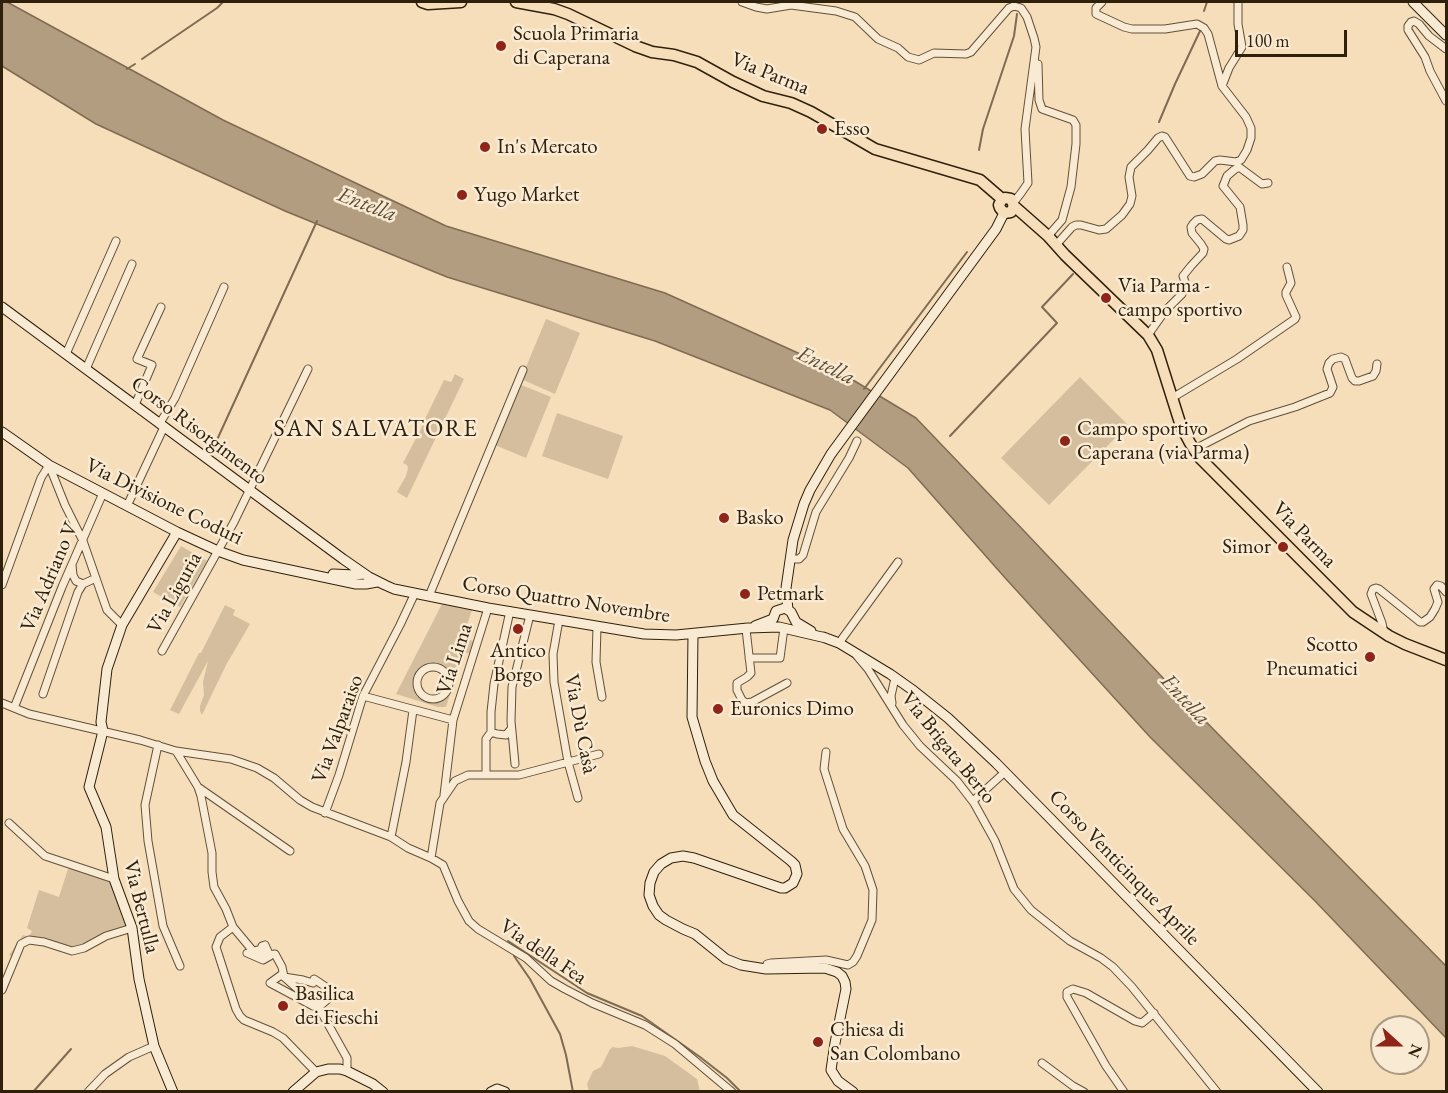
<!DOCTYPE html>
<meta charset="utf-8">
<style>
body{margin:0}
#map{position:relative;width:1448px;height:1093px;overflow:hidden;background:#f6debb;font-family:"EB Garamond",serif}
canvas{display:block}
.frame{position:absolute;inset:0;border:3px solid #2f200c;pointer-events:none}
.north{position:absolute;left:1370px;top:1015px;width:60px;height:60px;box-sizing:border-box;background:#f9ead3;border:2px solid #a89983;border-radius:50%;rotate:111deg;font-size:16px;font-weight:700;line-height:24px;text-align:center;color:#2f200c}
.north::after{content:'';display:block;margin:auto;width:21px;height:27px;background:#8f2418;clip-path:polygon(50% 0,100% 100%,50% 72%,0 100%)}
.scale{position:absolute;left:1235px;top:30px;width:112px;height:27px;box-sizing:border-box;border:3px solid #2f200c;border-top:0;padding-left:8px;font-size:18px;line-height:21px;white-space:nowrap;color:#2f200c;-webkit-text-stroke:4px #f9ead3;paint-order:stroke}
</style>
<div id="map">
<canvas width="1448" height="1093"></canvas>
<div class="frame"></div>
<div class="north">N</div>
<div class="scale">100 m</div>
</div>
<script>
const ctx = document.querySelector('canvas').getContext('2d');
ctx.lineJoin = 'round';
function fillPath(path, color) { ctx.fillStyle = color; ctx.fill(path, 'evenodd'); }
const shape = rows => new Path2D(rows.map(r => 'M' + r).join(''));
function stroke(path, color, width, dash) { ctx.strokeStyle = color; ctx.lineWidth = width; ctx.lineCap = dash ? 'butt' : 'round'; ctx.setLineDash(dash || []); ctx.stroke(path); }
function write(font, color, halo, rows, align = 'center') {
  ctx.font = font + ' "EB Garamond",serif'; ctx.lineWidth = 5; ctx.setLineDash([]); ctx.textBaseline = 'middle'; ctx.strokeStyle = halo; ctx.fillStyle = color; for (const [text, x, y, turn = 0] of rows) {
    ctx.save(); ctx.translate(x, y); ctx.rotate((+turn || 0) * Math.PI / 180); ctx.textAlign = isNaN(turn) ? turn : align; if (halo) ctx.strokeText(text, 0, 0); ctx.fillText(text, 0, 0); ctx.restore();
  }
}
const green = shape([
 [546,319,580,333,555,394,521,379],
 [455,374,464,379,407,498,397,492,406,476,408,468,407,465,403,463,421,429,423,423,444,380,451,382],
 [1080,377,1128,425,1049,505,1001,458],
 [519,384,551,397,526,458,495,445],
 [557,413,623,436,608,479,542,456],
 [181,546,207,561,180,607,153,592],
 [442,604,472,610,463,637,475,642,471,654,463,652,446,707,438,707,396,694],
 [430,667,438,667,444,671,449,682,446,693,436,699,424,697,417,688,418,676,423,670],
 [225,605,235,610,233,615,250,624,226,665,202,715,200,711,200,706,204,695,203,682,208,661,179,714,170,710,199,653,201,653],
 [69,866,104,879,110,883,125,925,124,928,74,949,27,940,12,957,9,955,23,935,29,937,32,931,27,928,39,890,59,897],
 [632,1046,665,1056,697,1079,700,1091,589,1091,587,1084,593,1071,601,1067,610,1049,613,1047,618,1048]
]);
const water = shape([
 [2,2,7,2,223,120,446,226,665,293,838,371,916,418,1026,533,1165,680,1446,966,1446,1038,1315,901,1150,737,1007,580,908,468,830,410,655,341,447,277,285,211,96,124,2,66,2,2]
]);
const stream = shape([
 [1204,11,1207,2],
 [142,59,217,8,223,2],
 [127,69,135,64],
 [1159,122,1175,84,1200,31],
 [979,150,983,129,1014,36,1017,14],
 [864,389,967,252],
 [950,436,1057,323,1042,307,1073,274],
 [211,453,317,221],
 [508,941,587,993,642,1016,700,1057,727,1078,741,1092],
 [514,953,514,956,530,979,560,1034,566,1055,573,1092],
 [33,1092,71,1049]
]);
const street = shape([
 [742,2,756,7,767,9,791,5,836,11,855,17,878,39,898,48,908,57,919,60,934,53,966,54,971,52,1009,8,1014,6,1021,8,1027,17,1034,38,1036,47,1025,129,1028,183,1021,193,1014,202],
 [1446,49,1429,36,1419,24,1414,21,1411,22,1408,26,1408,30,1425,57,1430,71,1446,101],
 [1038,64,1039,100,1042,109,1073,120,1076,125,1076,144,1071,187,1062,220,1048,236],
 [1222,86,1229,68,1242,47,1238,24,1238,2],
 [1056,245,1072,227,1076,225,1081,225,1099,230,1106,229,1122,215,1130,204,1132,196,1129,177,1131,167,1148,150,1158,138,1162,136,1165,137,1190,176,1194,177,1202,174,1215,161,1220,160,1236,162,1241,160,1247,150,1251,138,1251,128,1246,117,1222,86,1208,34,1204,28,1197,24,1165,29,1132,29,1124,27,1096,14,1096,8,1102,2],
 [1148,335,1165,311,1182,294,1186,285,1183,276,1191,266,1203,253,1204,249,1201,244,1192,233,1191,227,1193,224,1197,220,1202,219,1226,239,1229,240,1239,236,1243,230,1243,225,1240,207,1223,186,1227,176,1234,170,1239,167,1262,184,1268,183],
 [66,354,116,241],
 [86,369,132,264],
 [1172,398,1237,359,1295,319,1296,317,1286,295,1286,292,1291,283,1287,267],
 [135,405,152,365,137,359,161,307],
 [160,423,175,398,224,287],
 [1193,450,1249,421,1295,407,1330,393,1333,387,1327,369,1329,363,1333,359,1341,357,1345,359,1352,378,1355,381,1359,381,1373,376,1376,371,1377,364],
 [127,506,164,427],
 [790,559,799,559,803,555,816,512,849,458,857,441],
 [72,565,73,575,76,581,83,584],
 [2,585,41,478,49,465,65,505,83,541,107,610,122,625],
 [429,596,523,370],
 [559,620,553,654,554,682,568,762,578,798],
 [597,627,596,662,602,697],
 [746,629,751,673,747,677,737,683,737,690,742,700,746,703,752,702,787,683],
 [1384,633,1382,623,1371,594,1373,589,1376,588,1379,589,1420,622,1423,622,1430,617,1435,609,1438,602,1434,589,1437,585,1441,586,1446,592],
 [839,643,898,562],
 [162,651,234,522,308,369],
 [857,656,868,669,903,725,920,746,957,781,974,803,995,841,1014,889,1031,910,1070,941,1101,958,1113,967,1132,987,1217,1092],
 [749,658,780,658,784,628],
 '417 683a16 16 0 1 1 32 0a16 16 0 1 1-32 0Z',
 [43,694,78,592,83,584,96,578],
 [363,696,453,720],
 [2,703,29,714,140,740,176,751,198,787,201,796,212,853,212,872,214,887,226,909,233,927,253,951,269,955,275,954,282,967,284,977,319,1008,347,1058,347,1071],
 [892,703,891,696,895,678],
 [14,708,62,587,103,493],
 [491,732,497,734,506,735,511,729],
 [158,745,145,805,148,841,163,926,180,966],
 [176,751,231,759,257,768,274,778,300,800,312,807,391,837,408,848,431,858,443,865,458,901,469,921,478,929,526,958,551,981,565,989,592,1003,645,1025,675,1044,732,1092],
 [515,764,511,721,512,687,530,615],
 [486,775,486,739,491,732,491,712,494,684,510,611],
 [198,787,290,851],
 [444,795,453,720,488,608],
 [973,801,1005,772],
 [325,813,339,775,363,696,400,625,415,593],
 [9,823,45,856,114,879],
 [391,837,406,762,413,710],
 [431,858,440,803,455,781,468,775,519,775,599,754],
 [233,927,220,937,216,947,236,1009,240,1016,244,1020,273,1032,283,1038,316,1072],
 [265,945,270,956,263,960,247,953,261,949,262,946,265,945],
 [766,969,767,964,771,963,826,960,848,965,853,962,857,956,872,920,873,890,865,866,843,829,824,769,826,752],
 [281,975,284,977,303,980,313,983,314,979,335,993,321,1005,314,1004,313,1006,270,983,281,975],
 [2,990,21,944,29,940,44,942,72,951,84,948,106,936,132,928],
 [1042,1063,1073,1086,1084,1092],
 [88,1092,105,1074,129,1057,154,1046],
 [1124,1092,1106,1066,1067,997,1067,992,1073,989,1086,993,1135,1021,1142,1023,1154,1013]
]);
const secondary = shape([
 [1413,2,1446,35],
 [2,307,343,559,369,577,385,585,394,589,488,608,644,634,676,635,748,628,779,627,826,638],
 [2,432,49,465,177,532,218,551,243,560,356,584,366,584,377,582],
 [333,574,355,575,364,574],
 [788,610,786,588,793,540,804,504,810,490,831,454,996,229,1004,213],
 [755,626,773,619,776,611,785,608,791,612,796,622,811,631],
 [693,634,692,717,705,761,713,781,733,815,791,861,795,865,797,874,793,883,785,888,781,888,694,858,683,856,671,858,661,864,654,872,650,883,649,895,653,906,659,915,666,920,683,929,695,934,726,959,741,965,766,969,825,968,837,972,842,976,845,982,846,989,835,1043,831,1070,838,1081,853,1092],
 [823,637,839,643,890,674,914,691,948,718,996,763,1318,1092],
 [173,1092,154,1046,139,979,132,928,114,879,106,827,89,787,103,731,101,722,107,669,122,625,177,532],
 [293,1092,316,1072,328,1069,340,1069,347,1071,373,1084,383,1092],
 [491,1092,497,1089,505,1092]
]);
const primary = shape([
 [422,2,428,4,461,2],
 [516,2,554,9,568,14,635,46,652,52,674,55,697,62,733,82,763,96,791,103,811,112,875,149,980,180,1002,199],
 [1002,199,1005,198,1011,199,1014,206,1048,236,1065,255,1148,335,1157,350,1181,426,1190,443,1200,458,1353,612,1389,636,1405,644,1446,660],
 [1002,199,999,205,1000,208,1004,213,1011,212,1014,206]
]);
const markers = [
 [501,46,6,"#8f2418"],
 [822,129,6,"#8f2418"],
 [485,147,6,"#8f2418"],
 [462,195,6,"#8f2418"],
 [1106,298,6,"#8f2418"],
 [1065,441,6,"#8f2418"],
 [724,518,6,"#8f2418"],
 [1283,547,6,"#8f2418"],
 [745,594,6,"#8f2418"],
 [518,629,6,"#8f2418"],
 [1370,657,6,"#8f2418"],
 [718,709,6,"#8f2418"],
 [283,1006,6,"#8f2418"],
 [818,1042,6,"#8f2418"]
];
const poiNames = [
 ["Scuola Primaria",513,34],
 ["di Caperana",513,58],
 ["Esso",834,129],
 ["In's Mercato",497,147],
 ["Yugo Market",474,195],
 ["Via Parma -",1118,286],
 ["campo sportivo",1118,310],
 ["Campo sportivo",1077,429],
 ["Caperana (via Parma)",1077,453],
 ["Basko",736,518],
 ["Simor",1271,547,"right"],
 ["Petmark",757,594],
 ["Scotto",1358,645,"right"],
 ["Pneumatici",1358,669,"right"],
 ["Antico",518,651,"center"],
 ["Borgo",518,675,"center"],
 ["Euronics Dimo",730,709],
 ["Basilica",295,994],
 ["dei Fieschi",295,1018],
 ["Chiesa di",830,1030],
 ["San Colombano",830,1054]
];
const streetNames = [
 ["Via Parma",770,74,22],
 ["Corso Risorgimento",199,431,37],
 ["Via Divisione Coduri",164,502,26],
 ["Via Parma",1304,535,46],
 ["Via Adriano V",50,577,-67],
 ["Via Liguria",175,593,-61],
 ["Corso Quattro Novembre",566,600,9],
 ["Via Lima",455,659,-72],
 ["Via Dù Casà",580,724,79],
 ["Via Valparaiso",338,729,-70],
 ["Via Brigata Berto",948,748,51],
 ["Corso Venticinque Aprile",1124,868,46],
 ["Via Bertulla",141,907,76],
 ["Via della Fea",543,952,34]
];
const waterNames = [
 ["Entella",367,205,21],
 ["Entella",826,366,26],
 ["Entella",1185,700,47]
];
const quarterNames = [
 ["SAN SALVATORE",376,429]
];
fillPath(green, '#d4be9d');
fillPath(water, '#b29d80');
stroke(water, '#7e6b52', 1.5);
stroke(stream, '#7e6b52', 2);
stroke(street, '#615038', 9);
stroke(secondary, '#2f200c', 11);
stroke(primary, '#2f200c', 13);
stroke(street, '#f9ead3', 7);
stroke(secondary, '#f9ead3', 9);
stroke(primary, '#f6debb', 10);
for (const [x, y, r, color] of markers) { const dot = new Path2D(); dot.arc(x, y, r, 0, 2 * Math.PI); ctx.fillStyle = color; ctx.fill(dot); stroke(dot, '#f9ead3', 2); }
write('21px', '#2f200c', '#f9ead3', poiNames, 'left');
write('21px', '#2f200c', '#f9ead3', streetNames);
write('italic 22px', '#5d4c35', '#f9ead3', waterNames);
ctx.letterSpacing = '1.5px';
write('24px', '#2f200c', '#f9ead3', quarterNames);
ctx.letterSpacing = '0px';
</script>
